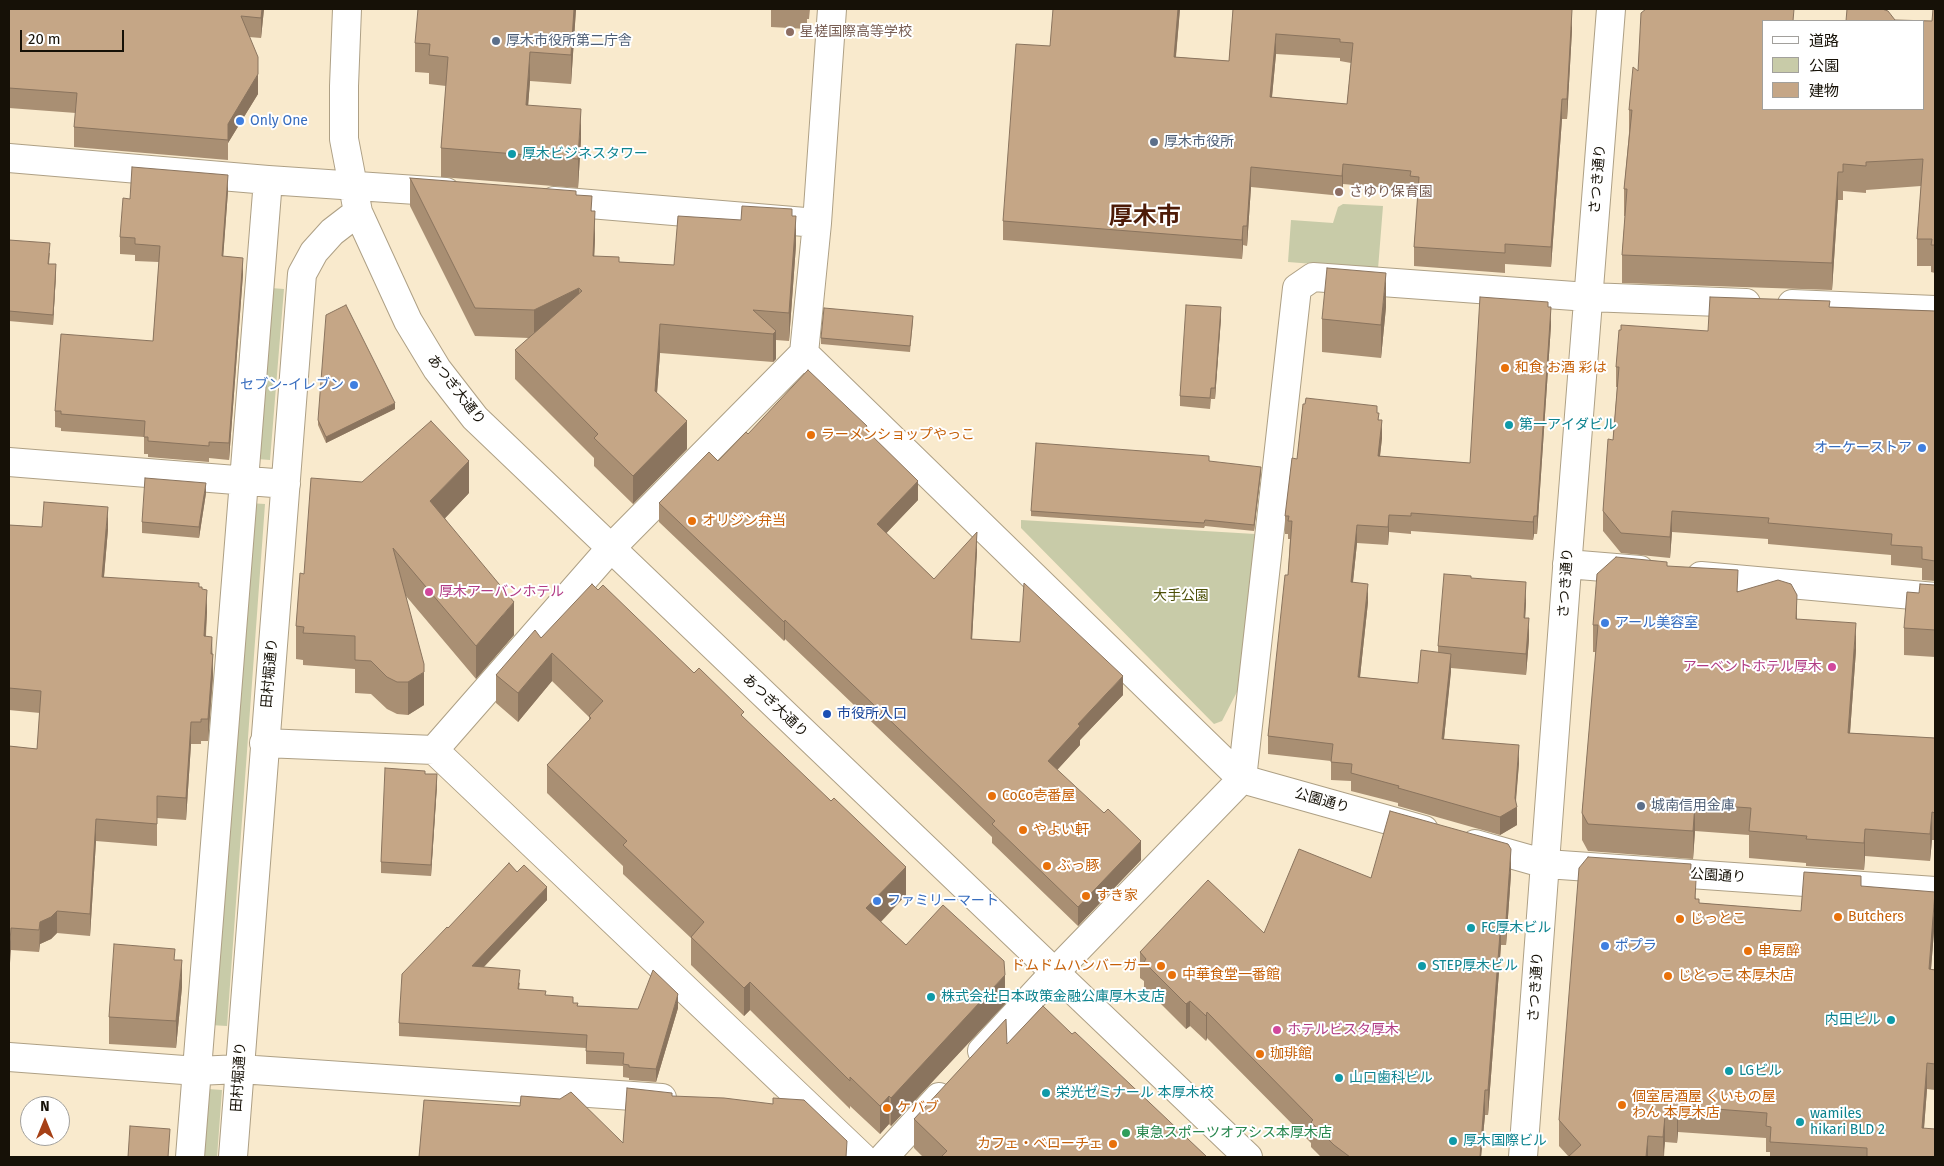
<!DOCTYPE html>
<meta charset="utf-8">
<style>
body{margin:0}
#map{position:relative;width:1944px;height:1166px;overflow:hidden;background:#f9eacd;font-family:"Fira Sans","Noto Sans JP",sans-serif}
canvas{display:block}
.frame{position:absolute;inset:0;border:10px solid #161107;pointer-events:none}
.legend{position:absolute;left:1762px;top:20px;width:162px;height:90px;box-sizing:border-box;background:#fff;border:1px solid #a2a09c;margin:0;padding:6px 9px;list-style:none;font-size:15px;color:#161107}
.legend li{display:flex;align-items:center;gap:10px;height:25px}
.legend b{width:25px;border:1px solid #a2a09c}
.north{position:absolute;left:20px;top:1096px;width:50px;height:50px;box-sizing:border-box;background:#fff;border:1px solid #a2a09c;border-radius:50%;rotate:0deg;font-size:14px;font-weight:700;line-height:20px;text-align:center;color:#161107}
.north::after{content:'';display:block;margin:auto;width:18px;height:22px;background:#a64016;clip-path:polygon(50% 0,100% 100%,50% 72%,0 100%)}
.scale{position:absolute;left:20px;top:30px;width:104px;height:22px;box-sizing:border-box;border:2px solid #161107;border-top:0;padding-left:6px;font-size:15px;line-height:18px;white-space:nowrap;color:#161107;-webkit-text-stroke:4px #fff;paint-order:stroke}
</style>
<div id="map">
<canvas width="1944" height="1166"></canvas>
<div class="frame"></div>
<ul class="legend">
<li><b style="height:6px;background:#fff"></b>道路</li>
<li><b style="height:14px;background:#c8cba8"></b>公園</li>
<li><b style="height:14px;background:#c5a686"></b>建物</li>
</ul>
<div class="north">N</div>
<div class="scale">20 m</div>
</div>
<script>
const ctx = document.querySelector('canvas').getContext('2d');
ctx.lineJoin = 'round';
function fillPath(path, color) { ctx.fillStyle = color; ctx.fill(path, 'evenodd'); }
const shape = rows => new Path2D(rows.map(r => 'M' + r).join(''));
function stroke(path, color, width, dash) { ctx.strokeStyle = color; ctx.lineWidth = width; ctx.lineCap = dash ? 'butt' : 'round'; ctx.setLineDash(dash || []); ctx.stroke(path); }
function write(font, color, halo, rows, align = 'center') {
  ctx.font = font + ' "Fira Sans","Noto Sans JP",sans-serif'; ctx.lineWidth = 4; ctx.setLineDash([]); ctx.textBaseline = 'middle'; ctx.strokeStyle = halo; ctx.fillStyle = color; for (const [text, x, y, turn = 0] of rows) {
    ctx.save(); ctx.translate(x, y); ctx.rotate((+turn || 0) * Math.PI / 180); ctx.textAlign = isNaN(turn) ? turn : align; if (halo) ctx.strokeText(text, 0, 0); ctx.fillText(text, 0, 0); ctx.restore();
  }
}
const green = shape([
 [1343,204,1383,206,1378,269,1288,262,1291,220,1333,223,1338,207],
 [271,288,284,289,270,460,257,459],
 [249,503,265,504,227,1026,210,1025],
 [1021,520,1255,534,1238,690,1222,721,1214,724,1021,528],
 [208,1089,222,1090,217,1157,202,1157]
]);
const minor = shape([
 [347,9,344,86,344,139,358,212,408,321,437,369,475,418,1248,1157],
 [9,158,268,180,446,192],
 [554,201,817,223],
 [1792,304,1935,310],
 [804,353,1242,779,1424,830],
 [9,462,286,484],
 [1567,564,1640,570],
 [1701,576,1935,597],
 [264,743,434,750,610,549,804,353,817,223,832,9],
 [434,750,862,1157],
 [1475,844,1546,864,1935,891],
 [982,1051,1055,972,1242,779,1297,288,1313,277,1588,297,1746,303],
 [9,1057,197,1071,240,1069,662,1098],
 [190,1157,268,180],
 [233,1157,302,274,314,252,332,232,358,212],
 [884,1157,939,1097],
 [1523,1157,1568,555,1611,9]
]);
const wall = shape([
 [9,9,264,9,261,38,249,37,258,94,228,143,228,160,74,147,74,127,76,113,9,108],
 [576,9,571,84,530,81,528,105,581,139,578,188,441,177,441,148,446,86,429,84,429,73,415,72,415,43],
 [771,9,810,9,809,19,807,19,807,29,771,27],
 [1180,9,1176,57,1229,61,1233,9,1572,30,1567,119,1562,119,1551,267,1505,264,1505,273,1414,266,1414,247,1418,196,1410,196,1410,190,1343,184,1342,196,1251,187,1247,246,1243,245,1242,259,1003,240,1003,221,1050,46],
 [1276,54,1340,58,1340,61,1351,63,1347,104,1272,97],
 [1935,9,1935,273,1931,272,1931,266,1917,266,1917,239,1921,186,1866,190,1866,193,1843,191,1843,200,1838,200,1832,290,1622,283,1622,255,1625,216,1624,216,1624,189,1629,133,1629,110,1638,71,1794,21,1763,109,1923,109,1895,20,1932,21],
 [410,178,576,195,592,211,595,239,594,256,619,262,674,265,741,220,792,216,796,245,789,341,776,340,776,359,773,362,660,353,657,393,687,449,633,504,594,466,594,458,515,379,515,350,529,338,475,336,410,206],
 [228,191,223,257,243,274,229,460,209,458,209,462,148,457,148,454,144,454,144,437,61,431,61,428,55,427,55,411,153,341,159,262,135,261,135,255,120,254,120,237,130,199],
 [9,240,50,253,49,264,56,274,53,325,9,321],
 [1386,307,1381,358,1322,352,1322,319],
 [1548,307,1551,325,1537,534,1534,534,1533,540,1411,531,1411,534,1389,532,1388,545,1357,543,1353,582,1368,602,1360,677,1418,683,1438,652,1438,646,1471,578,1526,603,1525,618,1529,639,1526,675,1451,668,1444,739,1519,763,1516,802,1517,825,1500,835,1398,806,1398,803,1351,791,1351,781,1331,780,1331,761,1268,754,1268,736,1288,575,1290,539,1288,539,1288,534,1285,534,1285,516,1297,459,1377,413,1382,438,1380,456,1470,463],
 [1830,307,1935,311,1935,581,1922,580,1922,568,1891,565,1891,555,1768,544,1768,539,1672,532,1670,558,1621,553,1603,531,1603,511,1613,440,1617,387,1616,387,1616,367,1708,331],
 [1221,318,1215,399,1211,399,1210,409,1180,406,1180,396],
 [913,321,910,352,821,344,821,338],
 [395,409,326,443,318,425,318,420],
 [867,432,918,500,886,533,934,579,977,551,972,639,1123,695,1080,740,1080,745,1057,770,1141,860,1078,926,992,843,992,837,785,639,784,641,659,522,659,503,718,461,748,434],
 [1209,461,1261,472,1254,531,1205,526,1204,528,1031,516,1031,511],
 [206,493,199,538,142,533,142,522],
 [469,493,445,518,514,635,476,679,406,596,424,705,408,715,397,714,387,709,371,694,355,693,355,669,303,665,303,660,296,659,296,626,304,574],
 [9,525,42,527,108,529,104,577,199,587,202,589,207,612,206,636,212,654,213,676,208,741,201,741,201,744,191,744,186,820,157,818,157,846,96,841,90,936,57,933,51,939,40,944,39,952,11,950,9,746,37,749,40,713,9,710],
 [1667,566,1738,591,1797,619,1856,650,1850,733,1935,738,1935,840,1932,840,1930,861,1865,856,1864,870,1806,866,1806,863,1749,858,1749,835,1695,831,1693,859,1588,851,1582,840,1582,813,1596,652,1593,652,1593,625],
 [1935,585,1935,657,1904,655,1904,628,1919,593],
 [541,638,694,673,744,718,906,895,881,922,906,945,1005,1004,891,1126,889,1124,880,1134,850,1106,850,1109,750,1010,744,1016,691,965,691,938,623,874,623,866,547,793,547,765,589,720,589,717,552,681,518,722,496,703,496,675],
 [425,774,437,785,431,876,381,873,381,862],
 [517,872,547,900,484,967,520,983,519,989,573,1003,578,1006,638,1009,678,1008,656,1082,629,1080,629,1078,623,1077,623,1066,586,1064,586,1048,399,1036,399,1023,448,928],
 [1511,874,1506,945,1501,945,1488,1115,1485,1115,1481,1157,1321,1157,1311,1147,1311,1143,1207,1038,1206,1041,1190,1026,1186,1029,1144,987,1144,981,1140,978,1140,952,1264,933,1371,878],
 [1691,880,1696,899,1699,903,1801,911,1861,886,1935,918,1931,969,1935,970,1935,1090,1927,1089,1924,1128,1935,1157,1770,1157,1770,1152,1766,1152,1766,1138,1678,1132,1677,1143,1665,1142,1664,1157,1568,1157,1569,1157,1559,1146,1559,1120],
 [175,960,182,987,176,1048,109,1044,109,1017],
 [1072,1034,1207,1157,923,1157,914,1148,914,1119,1007,1044]
]);
const shadedWall = shape([
 [262,9,264,9,261,38,261,18],
 [574,9,576,9,571,84,571,55],
 [1178,9,1180,9,1174,76,1174,57],
 [1572,10,1572,30,1567,119,1567,99],
 [1276,34,1276,54,1270,117,1270,97],
 [530,52,530,81,526,134,526,105],
 [258,74,258,94,228,143,228,124],
 [1562,99,1562,119,1551,267,1551,247],
 [581,109,581,139,578,188,578,159],
 [1343,164,1343,184,1342,196,1342,176],
 [1251,167,1251,187,1247,246,1247,226],
 [1838,172,1838,200,1832,290,1832,263],
 [228,175,228,191,222,273,222,256],
 [595,211,595,239,593,284,593,256],
 [796,216,796,245,789,341,789,313],
 [1243,226,1243,245,1242,259,1242,240],
 [243,258,243,274,229,460,229,443],
 [56,264,56,274,53,325,53,315],
 [1386,273,1386,307,1381,358,1381,325],
 [579,288,579,316,534,338,534,310],
 [1221,307,1221,318,1215,399,1215,388],
 [1551,307,1551,325,1537,534,1537,516],
 [660,324,660,353,655,419,655,391],
 [776,331,776,359,773,362,773,334],
 [395,403,395,409,326,443,326,437],
 [1382,420,1382,438,1378,473,1378,456],
 [687,421,687,449,633,504,633,476],
 [469,461,469,493,430,534,430,501],
 [1261,467,1261,472,1254,531,1254,525],
 [918,481,918,500,877,543,877,524],
 [206,483,206,493,199,538,199,527],
 [108,507,108,529,102,599,102,577],
 [1672,511,1672,532,1670,558,1670,537],
 [1389,515,1389,532,1388,545,1388,527],
 [1534,516,1534,534,1533,540,1533,522],
 [1357,525,1357,543,1351,600,1351,582],
 [977,532,977,551,971,658,971,639],
 [1526,582,1526,603,1524,639,1524,618],
 [1368,584,1368,602,1358,695,1358,677],
 [207,590,207,612,204,659,204,636],
 [1797,595,1797,622,1796,619],
 [514,602,514,635,476,679,476,646],
 [1529,618,1529,639,1526,675,1526,654],
 [785,620,785,639,784,641,784,622],
 [1856,623,1856,650,1848,760,1848,733],
 [212,637,213,676,208,741,208,719],
 [552,653,552,681,518,722,518,693],
 [1451,654,1451,672,1442,757,1442,739],
 [424,672,424,705,408,715,408,682],
 [1123,676,1123,695,1080,740,1080,745,1048,780,1048,761,1078,724],
 [191,722,191,744,186,820,186,798],
 [1519,745,1519,763,1515,808,1517,807,1517,825,1500,835,1500,817,1515,798],
 [437,774,437,785,431,876,431,865],
 [1695,804,1695,831,1693,859,1693,831],
 [1932,812,1932,840,1930,861,1930,834],
 [96,819,96,841,90,936,90,914],
 [1865,829,1865,856,1864,870,1864,843],
 [1141,841,1141,860,1078,926,1078,907],
 [1511,849,1511,874,1506,945,1506,920],
 [906,867,906,895,866,937,866,908],
 [547,887,547,900,472,979,472,966],
 [1935,892,1935,918,1929,995,1929,969],
 [57,911,57,933,51,939,40,944,39,952,40,922],
 [1501,920,1501,945,1488,1115,1488,1090],
 [11,928,11,950,9,976,9,954],
 [182,960,182,987,176,1048,176,1021],
 [1005,975,1005,1004,891,1126,891,1098],
 [750,982,750,1010,744,1016,744,988],
 [678,994,678,1008,656,1082,656,1069],
 [1190,1001,1190,1026,1186,1029,1186,1004],
 [1207,1012,1207,1038,1206,1041,1206,1016],
 [1927,1063,1927,1089,1922,1154,1922,1128],
 [1485,1090,1485,1115,1481,1157,1480,1157],
 [889,1096,889,1124,880,1134,880,1106],
 [1678,1106,1678,1132,1677,1143,1677,1117],
 [1665,1116,1665,1142,1663,1157,1663,1137],
 [1648,1136,1648,1157,1646,1157]
]);
const building = shape([
 [9,9,262,9,261,18,241,16,258,57,258,74,228,124,228,140,74,127,77,93,9,88,9,9],
 [418,9,574,9,571,55,530,52,526,105,581,109,578,159,441,148,448,57,429,55,430,44,415,43,418,9],
 [1053,9,1178,9,1174,57,1229,61,1233,9,1571,9,1572,10,1567,99,1562,99,1551,247,1505,244,1505,253,1414,247,1419,177,1410,176,1411,171,1343,164,1342,176,1251,167,1247,226,1243,226,1242,240,1003,221,1016,44,1050,46,1053,9],
 [1276,34,1340,39,1340,42,1353,43,1347,104,1270,97,1276,34],
 [1646,9,1794,9,1793,21,1763,21,1763,109,1923,109,1923,21,1846,21,1847,9,1882,9,1888,11,1895,20,1932,21,1933,9,1935,9,1935,245,1931,245,1932,239,1917,239,1923,159,1866,162,1866,166,1843,164,1843,172,1838,172,1832,263,1622,255,1627,189,1624,189,1632,110,1629,110,1633,67,1638,71,1641,13,1646,9],
 [132,167,228,175,222,256,243,258,229,443,209,442,209,446,148,441,148,437,144,437,145,421,61,414,61,411,55,411,61,334,153,341,160,246,135,244,135,238,120,237,123,198,130,199,132,167],
 [410,178,576,191,576,195,592,196,591,211,595,211,593,256,619,257,619,262,674,265,678,216,741,220,742,206,792,209,792,216,796,216,789,313,753,310,776,331,773,334,660,324,655,391,687,421,633,476,594,438,598,434,515,350,582,291,579,288,534,310,475,308,410,178],
 [9,240,50,243,48,264,56,264,53,315,9,311,9,240],
 [1327,268,1386,273,1381,325,1322,319,1327,268],
 [1480,297,1548,302,1548,307,1551,307,1537,516,1534,516,1533,522,1411,513,1411,516,1389,515,1388,527,1357,525,1351,582,1368,584,1358,677,1418,683,1421,650,1451,654,1442,739,1519,745,1515,798,1517,807,1500,817,1398,788,1399,786,1351,773,1352,764,1331,762,1333,744,1268,736,1285,575,1288,575,1292,521,1288,521,1289,516,1285,516,1292,458,1297,459,1303,404,1305,404,1306,398,1377,406,1377,413,1379,413,1378,420,1382,420,1378,456,1470,463,1480,297],
 [1710,297,1830,301,1829,307,1935,311,1935,561,1922,559,1922,547,1891,545,1892,534,1768,523,1769,518,1672,511,1670,537,1621,533,1603,511,1608,439,1613,440,1619,367,1616,367,1619,330,1621,330,1621,325,1708,331,1710,297],
 [346,305,395,403,326,437,318,420,326,315,346,305],
 [1186,305,1221,307,1215,388,1211,388,1210,398,1180,396,1186,305],
 [824,308,913,316,910,346,821,338,824,308],
 [808,370,867,426,865,429,918,481,877,524,934,579,977,532,971,639,1020,642,1024,583,1123,676,1078,724,1080,726,1048,761,1104,813,1108,809,1141,841,1078,907,992,824,995,821,965,792,785,620,784,622,659,503,709,452,718,461,746,432,748,434,808,370],
 [431,421,469,461,430,501,514,602,476,646,393,548,424,664,424,672,408,682,397,682,387,677,371,661,355,660,355,636,303,633,304,627,296,626,300,573,304,574,311,478,362,482,431,421],
 [1036,443,1209,456,1209,461,1261,467,1254,525,1205,520,1204,523,1031,511,1036,443],
 [145,478,206,483,199,527,142,522,145,478],
 [44,502,108,507,102,577,199,583,199,587,202,587,202,589,207,590,204,636,212,637,211,654,213,654,208,719,201,719,201,722,191,722,186,798,157,796,157,824,96,819,90,914,57,911,51,917,40,922,39,930,11,928,9,954,9,746,37,749,41,691,9,688,9,525,42,527,44,502],
 [1616,557,1667,562,1667,566,1738,570,1737,592,1778,580,1791,584,1797,595,1796,619,1856,623,1848,733,1935,738,1935,813,1932,812,1930,834,1865,829,1864,843,1806,839,1807,836,1749,831,1751,808,1695,804,1693,831,1588,824,1582,813,1598,625,1593,625,1597,574,1616,557],
 [1444,574,1471,576,1471,578,1526,582,1524,618,1529,618,1526,654,1438,646,1444,574],
 [592,584,598,590,603,585,694,673,699,668,744,712,741,715,831,801,834,798,906,867,866,908,906,945,943,905,1004,961,1005,975,891,1098,889,1096,880,1106,850,1077,850,1081,750,982,744,988,691,937,704,922,623,845,627,841,547,765,591,718,589,716,603,701,552,653,518,693,496,675,535,630,541,638,592,584],
 [1920,584,1935,585,1935,630,1904,628,1907,592,1919,593,1920,584],
 [385,768,425,771,425,774,437,774,431,865,381,862,385,768],
 [1390,811,1508,844,1511,849,1506,920,1501,920,1488,1090,1485,1090,1480,1157,1350,1157,1334,1145,1311,1122,1313,1120,1207,1012,1206,1016,1190,1001,1186,1004,1144,962,1146,959,1140,952,1208,880,1264,933,1299,849,1371,878,1390,811],
 [1588,857,1691,864,1690,880,1696,880,1695,899,1699,899,1699,903,1801,911,1804,872,1861,876,1861,886,1935,892,1929,969,1935,970,1935,1064,1927,1063,1922,1128,1935,1129,1935,1157,1867,1157,1867,1148,1770,1142,1771,1127,1766,1126,1767,1113,1678,1106,1677,1117,1665,1116,1663,1137,1648,1136,1646,1157,1568,1157,1581,1145,1559,1120,1579,868,1588,857],
 [509,863,517,872,524,865,547,887,472,966,520,970,518,989,546,991,545,995,573,997,573,1003,578,1003,577,1006,638,1009,653,970,678,994,656,1069,629,1067,629,1065,623,1064,624,1053,586,1051,587,1035,399,1023,402,974,447,927,448,928,509,863],
 [114,944,175,949,174,960,182,960,176,1021,109,1017,114,944],
 [1043,1006,1072,1034,1075,1032,1207,1157,941,1157,947,1151,914,1119,1006,1019,1007,1044,1043,1006],
 [627,1088,672,1093,672,1096,724,1098,773,1104,773,1098,804,1100,847,1141,846,1157,419,1157,424,1100,520,1106,521,1096,560,1099,571,1092,623,1143,627,1088],
 [130,1126,170,1129,168,1157,128,1157,130,1126]
]);
const markers = [
 [790,32,5,"#8d6e63"],
 [496,41,5,"#5c6f8a"],
 [240,121,5,"#3f7fe0"],
 [1154,142,5,"#5c6f8a"],
 [512,154,5,"#0f9aa8"],
 [1339,192,5,"#8d6e63"],
 [1505,368,5,"#e8710a"],
 [354,385,5,"#3f7fe0"],
 [1509,425,5,"#0f9aa8"],
 [811,435,5,"#e8710a"],
 [1922,448,5,"#3f7fe0"],
 [692,521,5,"#e8710a"],
 [429,592,5,"#d1479c"],
 [1605,623,5,"#3f7fe0"],
 [1832,667,5,"#d1479c"],
 [827,714,5,"#1a4fb4"],
 [992,796,5,"#e8710a"],
 [1641,806,5,"#5c6f8a"],
 [1023,830,5,"#e8710a"],
 [1047,866,5,"#e8710a"],
 [1086,896,5,"#e8710a"],
 [877,901,5,"#3f7fe0"],
 [1838,917,5,"#e8710a"],
 [1680,919,5,"#e8710a"],
 [1471,928,5,"#0f9aa8"],
 [1605,946,5,"#3f7fe0"],
 [1748,951,5,"#e8710a"],
 [1161,966,5,"#e8710a"],
 [1422,966,5,"#0f9aa8"],
 [1172,975,5,"#e8710a"],
 [1668,976,5,"#e8710a"],
 [931,997,5,"#0f9aa8"],
 [1891,1020,5,"#0f9aa8"],
 [1277,1030,5,"#d1479c"],
 [1260,1054,5,"#e8710a"],
 [1729,1071,5,"#0f9aa8"],
 [1339,1078,5,"#0f9aa8"],
 [1046,1093,5,"#0f9aa8"],
 [1622,1105,5,"#e8710a"],
 [887,1108,5,"#e8710a"],
 [1800,1122,5,"#0f9aa8"],
 [1126,1133,5,"#2e9e5b"],
 [1453,1141,5,"#0f9aa8"],
 [1113,1144,5,"#e8710a"]
];
const educationNames = [
 ["星槎国際高等学校",800,32],
 ["さゆり保育園",1349,192]
];
const serviceNames = [
 ["厚木市役所第二庁舎",506,41],
 ["厚木市役所",1164,142],
 ["城南信用金庫",1651,806]
];
const shopNames = [
 ["Only One",250,121],
 ["セブン-イレブン",344,385,"right"],
 ["オーケーストア",1912,448,"right"],
 ["アール美容室",1615,623],
 ["ファミリーマート",887,901],
 ["ポプラ",1615,946]
];
const cultureNames = [
 ["厚木ビジネスタワー",522,154],
 ["第一アイダビル",1519,425],
 ["FC厚木ビル",1481,928],
 ["STEP厚木ビル",1432,966],
 ["株式会社日本政策金融公庫厚木支店",941,997],
 ["内田ビル",1881,1020,"right"],
 ["LGビル",1739,1071],
 ["山口歯科ビル",1349,1078],
 ["栄光ゼミナール 本厚木校",1056,1093],
 ["wamiles",1810,1114],
 ["hikari BLD 2",1810,1130],
 ["厚木国際ビル",1463,1141]
];
const streetNames = [
 ["さつき通り",1598,179,-85],
 ["あつぎ大通り",456,390,52],
 ["さつき通り",1566,583,-86],
 ["田村堀通り",270,673,-85],
 ["あつぎ大通り",775,706,44],
 ["公園通り",1322,801,16],
 ["公園通り",1718,876,4],
 ["さつき通り",1536,987,-86],
 ["田村堀通り",239,1077,-86]
];
const foodNames = [
 ["和食 お酒 彩は",1515,368],
 ["ラーメンショップやっこ",821,435],
 ["オリジン弁当",702,521],
 ["CoCo壱番屋",1002,796],
 ["やよい軒",1033,830],
 ["ぶっ豚",1057,866],
 ["すき家",1096,896],
 ["Butchers",1848,917],
 ["じっとこ",1690,919],
 ["串房醉",1758,951],
 ["ドムドムハンバーガー",1151,966,"right"],
 ["中華食堂一番館",1182,975],
 ["じとっこ 本厚木店",1678,976],
 ["珈琲館",1270,1054],
 ["個室居酒屋 くいもの屋",1632,1097],
 ["わん 本厚木店",1632,1113],
 ["ケバブ",897,1108],
 ["カフェ・ベローチェ",1103,1144,"right"]
];
const hotelNames = [
 ["厚木アーバンホテル",439,592],
 ["アーベントホテル厚木",1822,667,"right"],
 ["ホテルビスタ厚木",1287,1030]
];
const parkNames = [
 ["大手公園",1181,596]
];
const transitNames = [
 ["市役所入口",837,714]
];
const leisureNames = [
 ["東急スポーツオアシス本厚木店",1136,1133]
];
const townNames = [
 ["厚木市",1145,217]
];
fillPath(green, '#c8cba8');
stroke(minor, '#aea085', 30);
stroke(minor, '#fff', 28);
fillPath(wall, '#a98f73');
fillPath(shadedWall, '#8a745e');
fillPath(building, '#c5a686');
stroke(building, '#8a745e', 1);
for (const [x, y, r, color] of markers) { const dot = new Path2D(); dot.arc(x, y, r, 0, 2 * Math.PI); ctx.fillStyle = color; ctx.fill(dot); stroke(dot, '#fff', 2); }
write('14px', '#785e54', '#fff', educationNames, 'left');
write('14px', '#4e5e75', '#fff', serviceNames, 'left');
write('14px', '#366cbe', '#fff', shopNames, 'left');
write('14px', '#0d838f', '#fff', cultureNames, 'left');
write('14px', '#161107', '#fff', streetNames);
write('14px', '#c56008', '#fff', foodNames, 'left');
write('14px', '#b23c85', '#fff', hotelNames, 'left');
write('14px', '#4c4f07', '#fff', parkNames);
write('14px', '#164399', '#fff', transitNames, 'left');
write('14px', '#27864d', '#fff', leisureNames, 'left');
write('bold 24px', '#4d1b08', '#fff', townNames);
</script>
